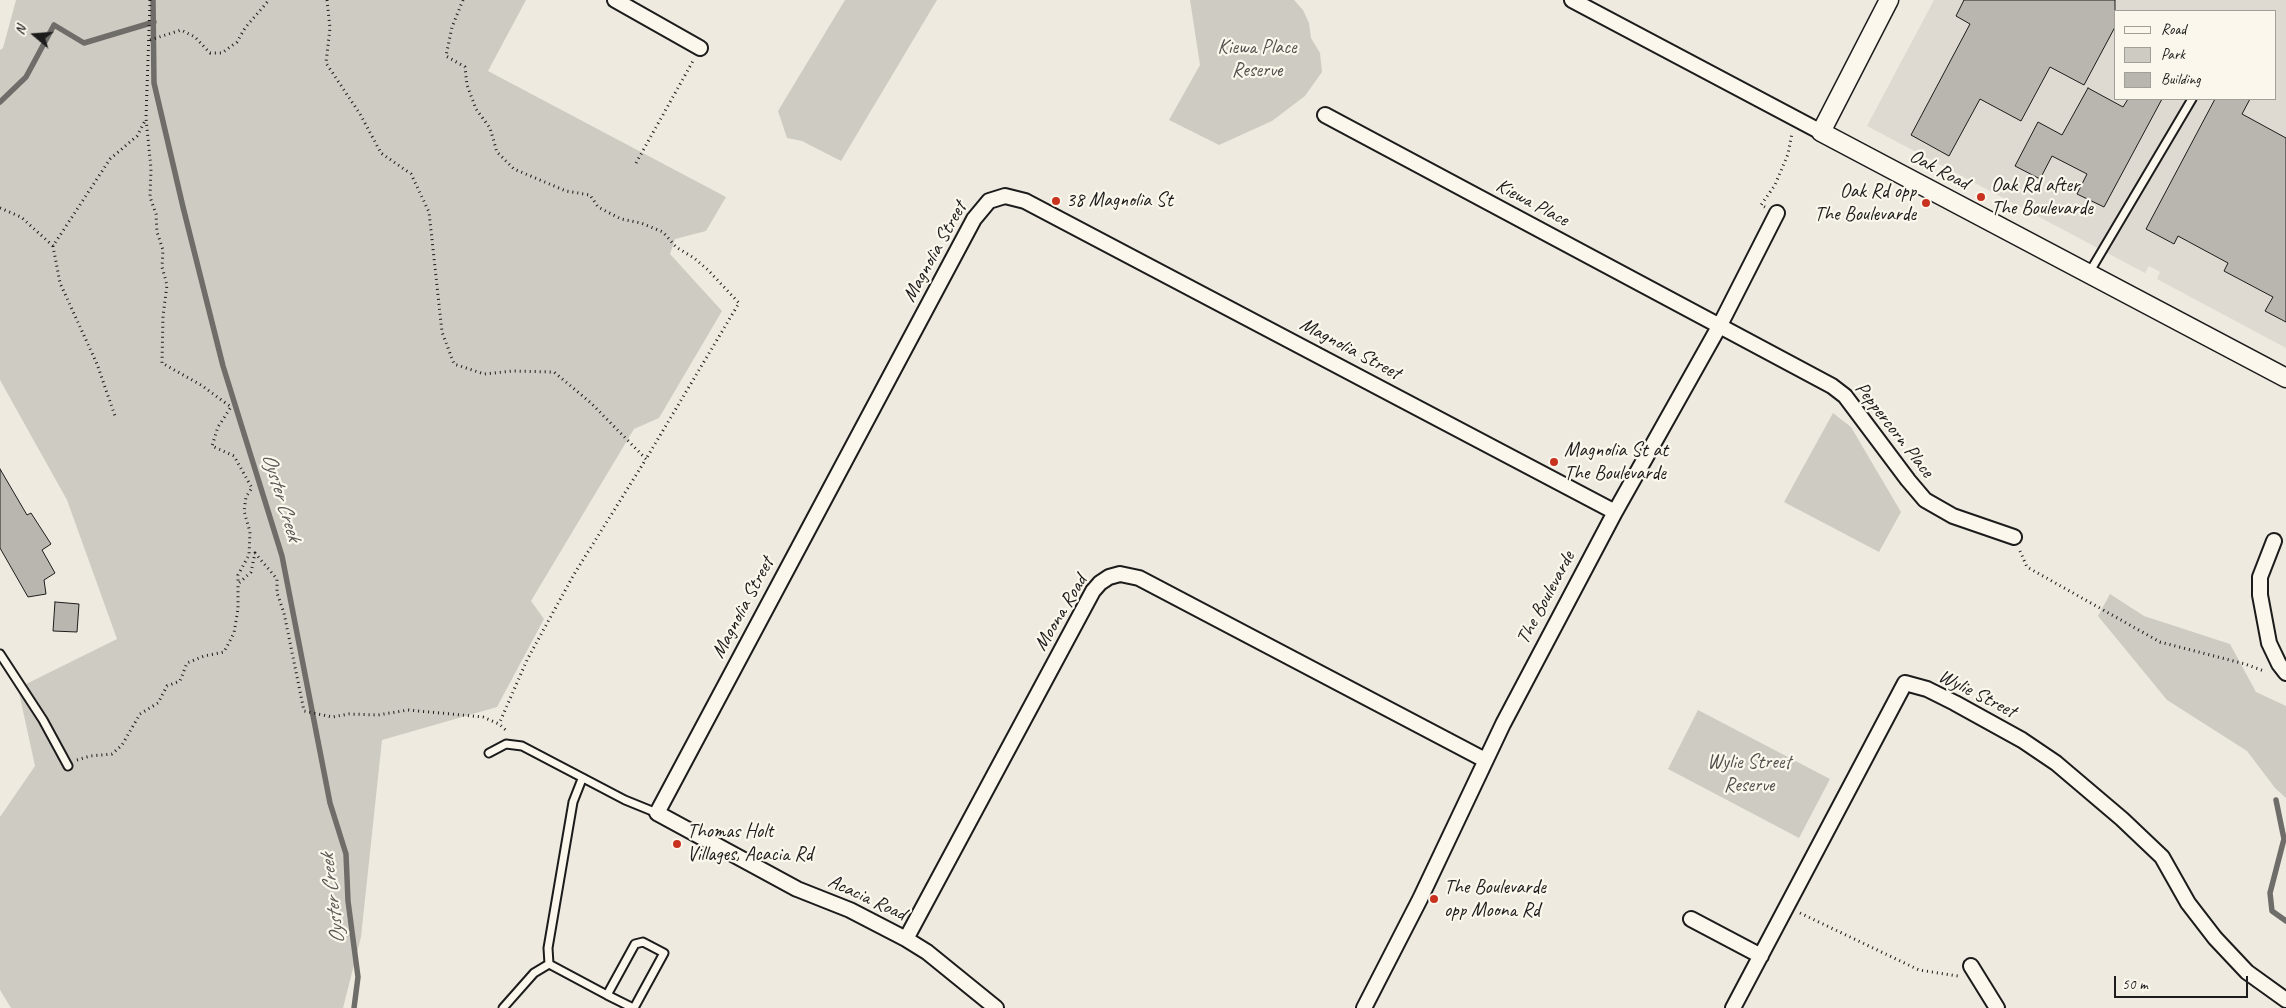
<!DOCTYPE html>
<style>
body{margin:0}
#map{position:relative;width:2286px;height:1008px;overflow:hidden;background:#eeeadf;font-family:Caveat,sans-serif}
canvas{display:block}
.legend{position:absolute;left:2114px;top:10px;width:162px;height:90px;box-sizing:border-box;background:#fbf7ec;border:1px solid #a29f99;margin:0;padding:6px 9px;list-style:none;font-size:15px;color:#1c1c1c}
.legend li{display:flex;align-items:center;gap:10px;height:25px}
.legend b{width:25px;border:1px solid #a29f99}
.north{position:absolute;left:10px;top:10px;width:50px;height:50px;-webkit-text-stroke:4px #fbf7ec;paint-order:stroke;rotate:288deg;font-size:14px;font-weight:700;line-height:20px;text-align:center;color:#1c1c1c}
.north::after{content:'';display:block;margin:auto;width:18px;height:22px;background:#1c1c1c;clip-path:polygon(50% 0,100% 100%,50% 72%,0 100%)}
.scale{position:absolute;left:2114px;top:976px;width:134px;height:22px;box-sizing:border-box;border:2px solid #1c1c1c;border-top:0;padding-left:6px;font-size:15px;line-height:18px;white-space:nowrap;color:#1c1c1c;-webkit-text-stroke:4px #fbf7ec;paint-order:stroke}
</style>
<div id="map">
<canvas width="2286" height="1008"></canvas>
<ul class="legend">
<li><b style="height:6px;background:#fbf7ec"></b>Road</li>
<li><b style="height:14px;background:#ceccc2"></b>Park</li>
<li><b style="height:14px;background:#b9b6af"></b>Building</li>
</ul>
<div class="north">N</div>
<div class="scale">50 m</div>
</div>
<script>
const ctx = document.querySelector('canvas').getContext('2d');
ctx.lineJoin = 'round';
function fillPath(path, color) { ctx.fillStyle = color; ctx.fill(path, 'evenodd'); }
const shape = rows => new Path2D(rows.map(r => 'M' + r).join(''));
function stroke(path, color, width, dash) { ctx.strokeStyle = color; ctx.lineWidth = width; ctx.lineCap = dash ? 'butt' : 'round'; ctx.setLineDash(dash || []); ctx.stroke(path); }
function write(font, color, halo, rows, align = 'center') {
  ctx.font = font + ' Caveat,sans-serif'; ctx.lineWidth = 4.5; ctx.setLineDash([]); ctx.textBaseline = 'middle'; ctx.strokeStyle = halo; ctx.fillStyle = color; for (const [text, x, y, turn = 0] of rows) {
    ctx.save(); ctx.translate(x, y); ctx.rotate((+turn || 0) * Math.PI / 180); ctx.textAlign = isNaN(turn) ? turn : align; if (halo) ctx.strokeText(text, 0, 0); ctx.fillText(text, 0, 0); ctx.restore();
  }
}
const built = shape([
 [1934,0,2286,0,2286,348,2157,279,2160,272,2149,266,2145,273,1867,126],
 [2115,11,2275,11,2275,99,2115,99]
]);
const green = shape([
 [16,0,526,0,488,71,726,197,706,231,675,239,670,254,722,311,659,418,634,429,531,601,544,619,497,707,382,740,361,937,343,1008,11,1008,0,990,0,817,35,766,18,688,117,639,67,500,0,380,0,50,3,48],
 [845,0,937,0,841,161,802,141,787,138,778,111],
 [1190,0,1294,0,1303,10,1309,23,1311,38,1320,53,1322,72,1305,96,1272,121,1219,145,1169,120,1200,65],
 [1833,413,1851,427,1901,512,1879,552,1784,502],
 [2110,594,2144,616,2230,644,2256,692,2286,706,2286,798,2275,788,2247,751,2167,700,2098,616],
 [1698,710,1830,779,1799,838,1668,769]
]);
const stream = shape([
 [153,0,154,83,183,207,223,366,282,556,330,803,346,854,348,901,358,977,354,1008],
 [0,102,26,77,54,25,84,43,154,22],
 [2276,800,2284,839,2270,893,2272,911,2286,921]
]);
const building = shape([
 [1964,0,2115,0,2115,27,2084,85,2050,67,2021,121,1980,99,1949,156,1911,135,1970,24,1956,16,1964,0],
 [2088,88,2123,107,2128,99,2162,99,2104,207,2077,194,2087,174,2052,156,2040,179,2015,166,2038,122,2062,135,2088,88],
 [2215,99,2250,99,2242,114,2286,138,2286,322,2265,311,2273,297,2224,271,2228,263,2178,236,2174,244,2146,229,2215,99],
 [0,469,27,515,31,513,51,544,42,550,55,573,44,580,46,594,28,597,0,548,0,469],
 [55,602,79,604,77,632,53,631,55,602]
]);
const path = shape([
 [150,0,146,118,151,169,150,197,156,214,157,232,163,250,162,267,167,285,163,316,162,363,201,385,231,407,218,427,212,446,234,456,252,488,246,497,244,511,250,532,249,555,238,575,238,584],
 [327,0,330,28,326,63,360,114,381,153,411,174,429,212,442,332,454,364,484,374,513,371,554,372,591,403,646,459,573,576,527,660,499,724],
 [463,0,452,27,446,56,465,67,467,85,476,109,490,128,497,152,514,169,566,191,590,195,598,207,621,219,641,223,663,232,676,247,694,258,708,270,739,303,646,459],
 [150,40,181,30,195,37,210,53,222,53,237,42,245,28,269,0],
 [636,163,693,61],
 [1765,207,1761,205,1775,185,1788,154,1792,133],
 [0,208,21,217,53,246,110,159,137,136,146,119],
 [53,246,60,283,97,364,115,416],
 [2020,551,2027,567,2160,642,2245,664,2264,671],
 [77,760,90,756,112,754,122,745,140,714,158,703,167,686,180,681,187,663,204,656,224,652,234,633,238,609,238,584,251,572,255,553,277,579,277,593,284,613,304,711,332,717,349,714,378,715,408,710,483,717,499,724,508,732],
 [1800,913,1919,970,1958,976]
]);
const service = shape([
 [2089,273,2192,99],
 [0,654,43,720,68,766],
 [489,753,506,744,522,746,625,800,657,813],
 [549,964,607,995,635,944,643,942,664,953,634,1008],
 [549,964,548,948,573,802,582,779],
 [607,995,633,1008],
 [503,1008,534,973,549,964]
]);
const minor = shape([
 [615,0,700,48],
 [1572,0,1821,132],
 [1325,115,1832,386,1845,396,1908,480,1925,500,1953,516,2014,537],
 [2274,541,2260,577,2260,595,2269,643,2279,664,2286,673],
 [1691,919,1761,956],
 [906,939,1093,591,1100,583,1109,577,1120,574,1139,578,1485,760],
 [1971,966,1997,1008],
 [996,1008,927,952,906,939,850,910,797,889,657,813,974,219,989,201,1005,196,1025,201,1615,512],
 [1364,1008,1420,899,1503,724,1615,512,1720,325,1777,213],
 [1733,1008,1905,683,1927,689,1955,703,2022,740,2056,763,2122,819,2162,857,2188,903,2215,938,2247,972,2286,1000]
]);
const tertiary = shape([
 [1889,0,1821,132,2286,378]
]);
const markers = [
 [1981,197,5,"#c8321e"],
 [1056,201,5,"#c8321e"],
 [1926,203,5,"#c8321e"],
 [1554,462,5,"#c8321e"],
 [677,844,5,"#c8321e"],
 [1434,899,5,"#c8321e"]
];
const parkNames = [
 ["Kiewa Place",1257,48],
 ["Reserve",1257,71],
 ["Wylie Street",1749,763],
 ["Reserve",1749,786]
];
const streetNames = [
 ["Oak Road",1939,170,28],
 ["Kiewa Place",1532,203,28],
 ["Magnolia Street",935,252,-61],
 ["Magnolia Street",1350,349,28],
 ["Peppercorn Place",1894,430,52],
 ["The Boulevarde",1546,598,-62],
 ["Magnolia Street",743,608,-62],
 ["Moona Road",1061,613,-59],
 ["Wylie Street",1977,694,27],
 ["Acacia Road",867,898,25]
];
const poiNames = [
 ["Oak Rd after",1991,186],
 ["The Boulevarde",1991,209],
 ["Oak Rd opp",1916,192,"right"],
 ["The Boulevarde",1916,215,"right"],
 ["38 Magnolia St",1066,201],
 ["Magnolia St at",1564,451],
 ["The Boulevarde",1564,474],
 ["Thomas Holt",687,832],
 ["Villages, Acacia Rd",687,855],
 ["The Boulevarde",1444,888],
 ["opp Moona Rd",1444,911]
];
const waterNames = [
 ["Oyster Creek",281,497,73],
 ["Oyster Creek",333,899,-97]
];
fillPath(built, '#dedad1');
fillPath(green, '#ceccc2');
stroke(stream, '#6f6d69', 5.5);
fillPath(building, '#b9b6af');
stroke(building, '#1c1c1c', 1);
stroke(service, '#1c1c1c', 11);
stroke(minor, '#1c1c1c', 18);
stroke(tertiary, '#1c1c1c', 21);
stroke(path, '#1c1c1c', 3, [1, 4]);
stroke(service, '#fbf7ec', 7);
stroke(minor, '#fbf7ec', 14);
stroke(tertiary, '#fbf7ec', 18);
for (const [x, y, r, color] of markers) { const dot = new Path2D(); dot.arc(x, y, r, 0, 2 * Math.PI); ctx.fillStyle = color; ctx.fill(dot); stroke(dot, '#fbf7ec', 2); }
write('20px', '#51514e', '#fbf7ec', parkNames);
write('20px', '#1c1c1c', '#fbf7ec', streetNames);
write('20px', '#1c1c1c', '#fbf7ec', poiNames, 'left');
write('italic 21px', '#5a5956', '#fbf7ec', waterNames);
</script>
